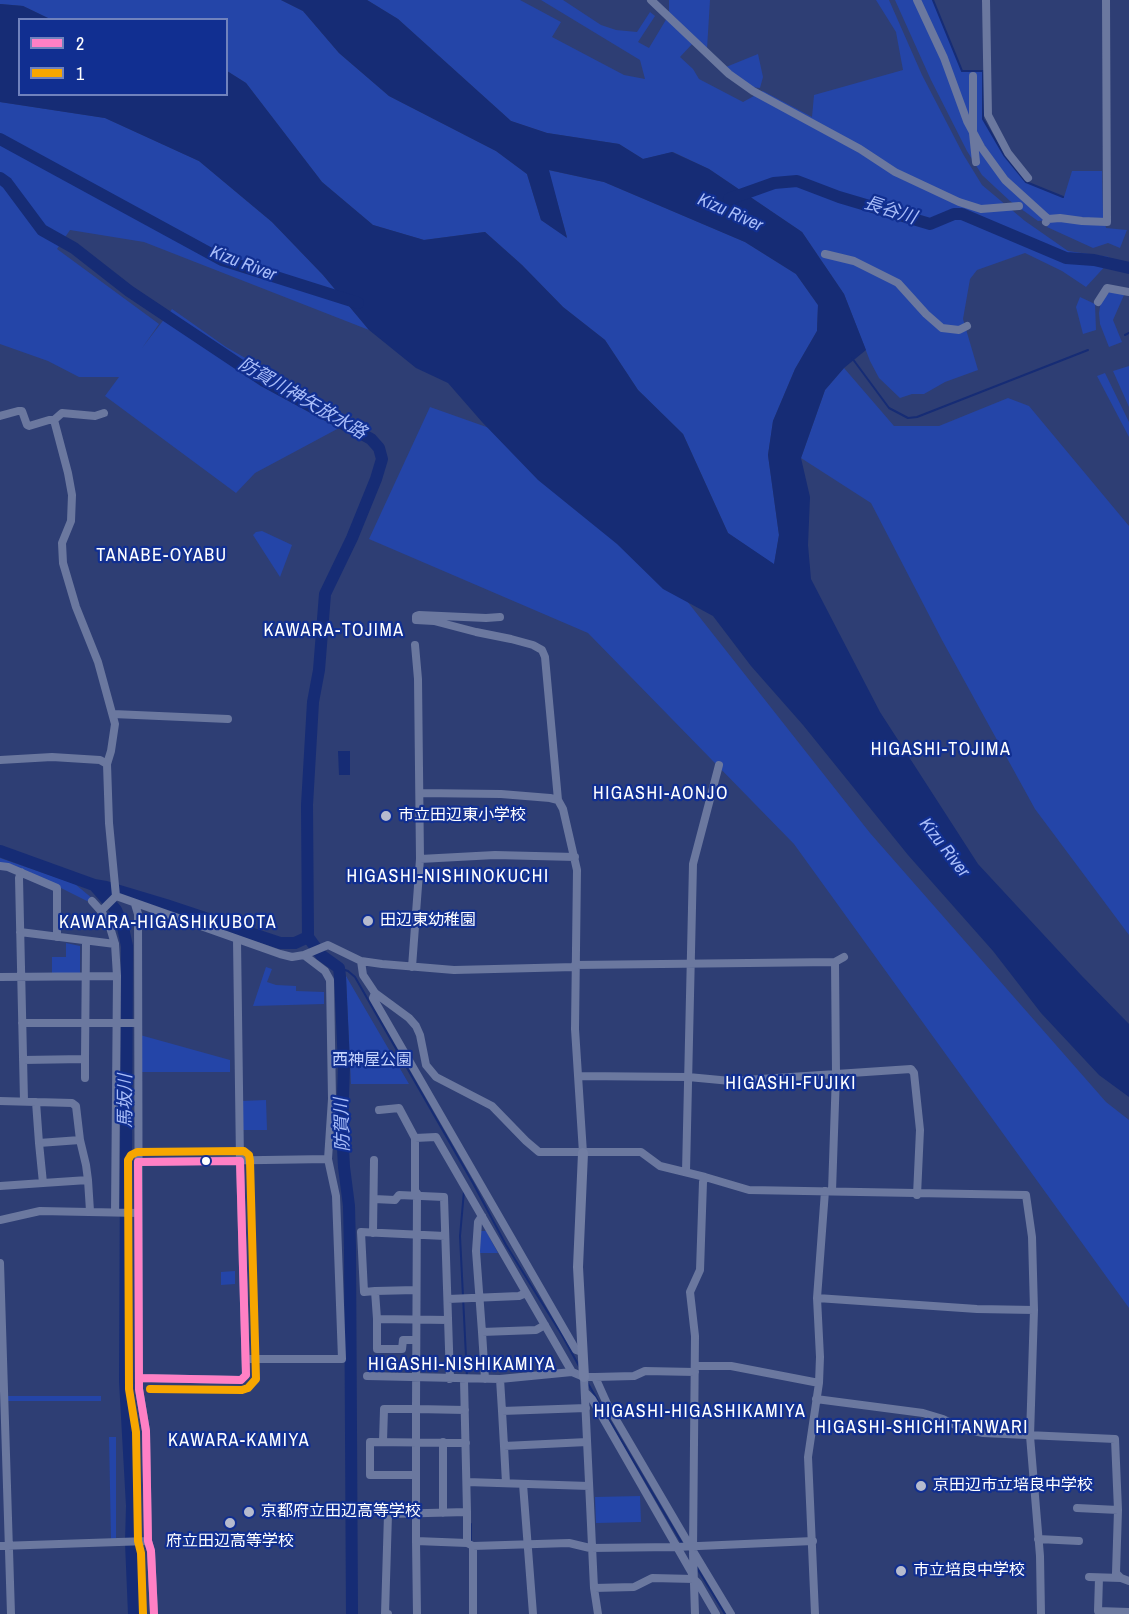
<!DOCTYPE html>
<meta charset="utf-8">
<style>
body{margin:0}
#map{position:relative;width:1129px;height:1614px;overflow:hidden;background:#2e3e74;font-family:"Archivo Narrow",sans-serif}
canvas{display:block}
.legend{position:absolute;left:18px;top:18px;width:210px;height:78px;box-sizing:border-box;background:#112f91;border:2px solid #7082bd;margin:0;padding:8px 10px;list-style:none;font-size:18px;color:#fff}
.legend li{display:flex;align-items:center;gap:12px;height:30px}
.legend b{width:30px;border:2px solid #7082bd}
</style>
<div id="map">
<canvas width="1129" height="1614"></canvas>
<ul class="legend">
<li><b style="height:8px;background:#ff80c5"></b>2</li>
<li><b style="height:8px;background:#f7a600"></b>1</li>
</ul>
</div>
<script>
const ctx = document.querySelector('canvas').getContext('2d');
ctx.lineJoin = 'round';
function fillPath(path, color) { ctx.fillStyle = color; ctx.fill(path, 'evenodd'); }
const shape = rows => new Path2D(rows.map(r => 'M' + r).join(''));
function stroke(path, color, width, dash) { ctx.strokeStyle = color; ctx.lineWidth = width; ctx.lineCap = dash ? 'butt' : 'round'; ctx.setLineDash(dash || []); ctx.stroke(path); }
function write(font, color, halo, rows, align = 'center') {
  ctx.font = font + ' "Archivo Narrow","Noto Sans JP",sans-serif'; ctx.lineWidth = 4.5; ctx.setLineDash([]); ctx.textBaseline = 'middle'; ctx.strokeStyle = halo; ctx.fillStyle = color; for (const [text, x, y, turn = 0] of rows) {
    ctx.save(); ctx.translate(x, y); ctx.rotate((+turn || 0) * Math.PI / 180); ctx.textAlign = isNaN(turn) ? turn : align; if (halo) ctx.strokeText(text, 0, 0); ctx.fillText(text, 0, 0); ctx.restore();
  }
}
const green = shape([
 [0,0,281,0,303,11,339,53,389,96,496,151,527,174,541,220,567,237,548,170,604,182,745,242,796,274,818,305,817,331,795,369,773,421,768,455,779,535,774,565,728,533,683,434,638,390,605,340,563,307,522,265,485,232,424,240,373,225,322,182,246,83,227,71,226,20,50,19,23,6,0,4],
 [367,0,520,0,561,22,552,37,624,75,645,79,640,60,541,0,563,0,601,25,616,30,637,32,650,12,655,16,638,42,649,48,667,18,694,42,680,57,693,69,699,79,743,102,763,91,812,117,814,95,903,70,896,32,876,0,889,0,922,75,963,154,982,185,1025,221,1068,251,1109,257,1109,262,1086,287,1062,271,1025,253,977,270,970,279,963,319,978,370,945,382,924,394,912,394,900,398,879,378,870,361,844,294,802,232,709,169,673,152,643,159,619,144,547,133,511,121,398,19],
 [669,0,710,0,707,49,669,12],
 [895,0,933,0,962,70,983,71,983,119,1004,155,1026,182,1064,197,1072,171,1102,171,1103,214,1106,228,1127,230,1120,248,1108,243,1093,248,1047,227,1051,220,1038,221,1010,201,982,175,967,151,931,80],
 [758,54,763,77,760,88,751,87,730,73,726,67],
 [0,102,105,118,199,161,272,222,323,275,369,330,144,242,70,230,57,249,159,324,142,348,172,309,226,347,354,420,255,473,236,493,105,396,119,377,79,377,48,361,0,344],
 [1110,291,1124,295,1113,320,1122,342,1109,347,1100,324,1099,313,1101,301],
 [1080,297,1095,304,1096,330,1083,334,1076,307],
 [1129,366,1129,407,1113,371],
 [844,368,894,426,939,426,1008,398,1029,406,1129,526,1129,935,1035,809,942,640,871,503,801,458,825,390],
 [1105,373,1129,422,1129,437,1097,376],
 [430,407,574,458,870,833,1106,1102,1129,1120,1129,1308,794,844,588,633,369,539],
 [262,531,292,545,280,577,253,535,256,532],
 [0,858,75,884,93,899,87,901,57,886,0,864],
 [66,943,80,946,80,975,52,975,52,957,66,957],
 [266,967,272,969,267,982,276,985,296,986,296,991,324,992,324,1004,253,1006],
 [346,976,409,1084,410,1084,351,1084],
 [140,1035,230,1060,230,1072,140,1072],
 [266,1100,267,1130,241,1130,241,1101],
 [480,1231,486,1231,498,1253,479,1253],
 [235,1271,235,1284,221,1285,221,1272],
 [5,1396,101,1396,101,1401,6,1401],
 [109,1437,116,1437,116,1540,111,1540],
 [640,1496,641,1522,596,1523,595,1497]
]);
const water = shape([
 [281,0,367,0,398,19,511,121,547,133,619,144,643,159,672,152,709,169,802,232,844,294,866,350,844,368,825,390,801,458,810,497,808,545,811,579,880,712,978,864,1081,975,1129,1024,1129,1097,1099,1075,1041,1013,993,951,908,855,803,725,751,666,713,616,663,589,617,544,538,480,482,422,448,383,416,368,369,330,323,275,272,222,199,161,105,118,0,102,0,4,23,6,50,19,20,20,20,94,226,94,227,71,246,83,322,182,373,225,424,240,485,232,522,265,563,307,605,340,638,390,683,434,728,533,774,564,779,535,768,455,773,421,795,369,817,331,818,305,796,274,745,242,604,182,549,170,567,238,541,220,527,174,496,151,389,96,339,53,303,11],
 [338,751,350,751,350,775,339,775]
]);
const stream = shape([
 [933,0,962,71,983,71,983,119,1004,155,1026,182,1063,197],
 [1125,335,1129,333],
 [852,358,889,408,908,418,917,417,1088,350],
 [339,968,348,971,355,977,473,1183,506,1245,562,1335,579,1366],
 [464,1191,460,1236,467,1377],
 [587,1382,683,1545],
 [471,1524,471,1542],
 [697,1568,725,1614]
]);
const river = shape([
 [0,139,222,260,358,303],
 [0,178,7,183,42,230,74,248,129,291,264,381,371,439,379,448,382,459,376,479,352,538,325,594,319,670,313,702,307,805,308,937],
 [729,199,774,183,797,181,839,197,930,224,954,214,962,214,1066,258,1094,260,1129,268],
 [0,851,94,885,106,887,166,905,280,943,295,943,308,937],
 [94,885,116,910,122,923,127,946,125,1381,132,1506,131,1542,134,1614],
 [308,937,321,955,339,968,340,977,344,1065,342,1129,344,1167,349,1206,350,1248,352,1614]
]);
const street = shape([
 [651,0,729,74,753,91,860,149,895,172,959,202,981,209,1019,206],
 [917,0,944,58,967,121,981,147,1005,180,1048,219],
 [986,0,988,115,1008,153,1028,178],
 [973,76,973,133,976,162],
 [1046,222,1048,219,1060,218,1082,221,1107,222,1106,0],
 [825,254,854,261,898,283,926,314,942,328,959,330,967,326],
 [1098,302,1107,288,1129,292],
 [0,416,18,411,22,411,27,425,29,426,49,420,54,420,62,413,95,416,104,413],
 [54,420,68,473,72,495,71,521,62,543,63,563,76,607,98,662,115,724,111,751,107,764,109,823,116,896],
 [500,617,486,618,419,615,416,616,416,620,434,621,476,632,511,639,533,645,542,650,545,657,558,800],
 [113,714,228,719],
 [0,760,52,757,100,760,107,764],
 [420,793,501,794,550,798,558,800,563,809,577,870,575,1029,583,1153],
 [420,859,495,855,575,857],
 [0,866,8,867,57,888,57,937],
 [21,872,19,878,24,1101],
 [116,896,280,954,292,957,304,955],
 [92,901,101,911,109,924,115,944,117,976,115,1212],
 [135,904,138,914,139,1389,146,1431,148,1541,151,1551,154,1614],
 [101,911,116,896],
 [20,932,115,944],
 [361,961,363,975,375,993,373,998,576,1350,582,1352],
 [575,965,835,962,844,957],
 [412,967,420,859,418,679,415,645],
 [0,977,117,976],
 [375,993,409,1018,416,1026,420,1035,426,1065,436,1077,492,1106,526,1141,539,1152,641,1152,660,1166,705,1177,749,1190,1026,1195,1032,1237,1034,1310,1030,1436,1040,1556,1041,1614],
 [22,1023,138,1023],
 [85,1059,86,942],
 [23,1060,85,1059,85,1078],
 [578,1076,688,1077,731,1081,911,1069,914,1073,920,1130,917,1195],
 [0,1101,72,1103,76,1106,80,1140,86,1165,88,1180],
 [36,1102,39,1143,80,1140],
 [379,1110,399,1108,415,1138,415,1191,417,1193,416,1409,465,1410],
 [415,1138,436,1137,572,1372],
 [138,1162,328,1159],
 [686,1172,693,864,719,765],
 [705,1177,703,1182,700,1270,690,1292,695,1336,693,1551,731,1614],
 [43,1183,88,1180,90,1211],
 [0,1186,43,1183,39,1143],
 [832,1191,836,1074,835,962],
 [374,1199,395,1200,399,1195,444,1197,450,1379],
 [482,1216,478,1222,476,1251,482,1332,536,1330,545,1325],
 [0,1220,40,1211,138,1213],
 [373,1233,374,1160],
 [0,1263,11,1614],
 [416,1290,375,1291,377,1319,448,1320],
 [375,1291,364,1292,361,1232,445,1236],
 [817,1298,977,1309,1034,1310],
 [448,1299,519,1296,526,1293],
 [377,1319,377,1349,402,1349,403,1340,416,1340],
 [482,1332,485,1379],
 [246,1359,342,1359,336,1196,328,1159,332,1099,330,980,325,971,304,955,328,945,361,961,382,964,454,970,575,967],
 [695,1366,731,1366,819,1383],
 [367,1376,500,1379,572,1372,584,1377,595,1377,608,1406,690,1546],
 [584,1377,594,1588,634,1587,652,1578,694,1579,698,1583,716,1614],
 [595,1377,634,1376,645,1371,695,1372],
 [139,1378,241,1380,246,1375,240,1161,237,940],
 [500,1379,502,1411,586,1408],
 [586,1393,592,1399,693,1575],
 [816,1399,923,1413,943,1419,961,1428,983,1433,1115,1439,1118,1510,1116,1573,1121,1578,1129,1581],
 [502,1411,504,1446,587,1442],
 [383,1441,384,1409,416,1409,416,1475],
 [504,1446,506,1483],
 [467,1482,589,1486],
 [523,1484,533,1614],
 [1077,1508,1118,1510],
 [467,1512,467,1543,473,1546,569,1543,590,1548,676,1547,813,1541],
 [443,1513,443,1442],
 [1038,1539,1079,1541],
 [416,1541,416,1475,370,1475,370,1442,466,1443],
 [0,1546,148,1541],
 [693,1553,695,1614],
 [1089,1577,1121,1578],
 [1099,1578,1098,1611,1129,1612],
 [594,1588,598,1614],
 [388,1614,385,1614,388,1514,467,1512,464,1380],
 [417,1614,416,1541,467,1543],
 [473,1614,473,1546],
 [815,1614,808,1457,819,1383,820,1357,817,1298,825,1191]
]);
const secondary = shape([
 [583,1153,578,1267,584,1377]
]);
const bus1 = shape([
 [139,1378,241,1380,246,1375,240,1161,138,1162,139,1389,146,1431,148,1541,151,1551,154,1614]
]);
const bus2 = shape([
 [143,1614,141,1553,138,1541,136,1432,129,1389,128,1160,131,1155,137,1152,244,1151,249,1155,250,1161,256,1379,248,1388,242,1390,150,1389]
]);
const markers = [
 [386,816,6,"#b6bbce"],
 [368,921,6,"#b6bbce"],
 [206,1161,5,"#fff"],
 [921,1486,6,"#b6bbce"],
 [249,1512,6,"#b6bbce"],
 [230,1523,6,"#b6bbce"],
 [901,1571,6,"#b6bbce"]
];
const poiNames = [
 ["市立田辺東小学校",398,816],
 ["田辺東幼稚園",380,921],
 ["京田辺市立培良中学校",933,1486],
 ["京都府立田辺高等学校",261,1512],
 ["府立田辺高等学校",230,1542,"center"],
 ["市立培良中学校",913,1571]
];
const parkNames = [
 ["西神屋公園",372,1061]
];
const waterNames = [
 ["長谷川",890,211,18],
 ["Kizu River",730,213,24],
 ["Kizu River",243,264,21],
 ["防賀川神矢放水路",302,399,30],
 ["Kizu River",944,848,52],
 ["馬坂川",126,1101,-90],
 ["防賀川",343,1125,-92]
];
const neighbourhoodNames = [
 ["TANABE-OYABU",162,556],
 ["KAWARA-TOJIMA",334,631],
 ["HIGASHI-TOJIMA",941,750],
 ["HIGASHI-AONJO",661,794],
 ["HIGASHI-NISHINOKUCHI",448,877],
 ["KAWARA-HIGASHIKUBOTA",168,923],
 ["HIGASHI-FUJIKI",791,1084],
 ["HIGASHI-NISHIKAMIYA",462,1365],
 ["HIGASHI-HIGASHIKAMIYA",700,1412],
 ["HIGASHI-SHICHITANWARI",922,1428],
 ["KAWARA-KAMIYA",239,1441]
];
fillPath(green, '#2445a8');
fillPath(water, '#162c75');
stroke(stream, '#162c75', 2);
stroke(river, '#162c75', 12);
stroke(street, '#6b789f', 8);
stroke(secondary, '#727ea3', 10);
stroke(bus1, '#ff80c5', 8);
stroke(bus2, '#f7a600', 8);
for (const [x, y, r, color] of markers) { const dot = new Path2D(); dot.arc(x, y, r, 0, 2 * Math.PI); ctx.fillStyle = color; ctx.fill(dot); stroke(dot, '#112f91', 2); }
write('16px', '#fff', '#112f91', poiNames, 'left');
write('16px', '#c4d3fd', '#112f91', parkNames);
write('italic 18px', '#a9bdf9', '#112f91', waterNames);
ctx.letterSpacing = '1.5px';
write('18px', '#fff', '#112f91', neighbourhoodNames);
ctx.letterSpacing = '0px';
</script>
